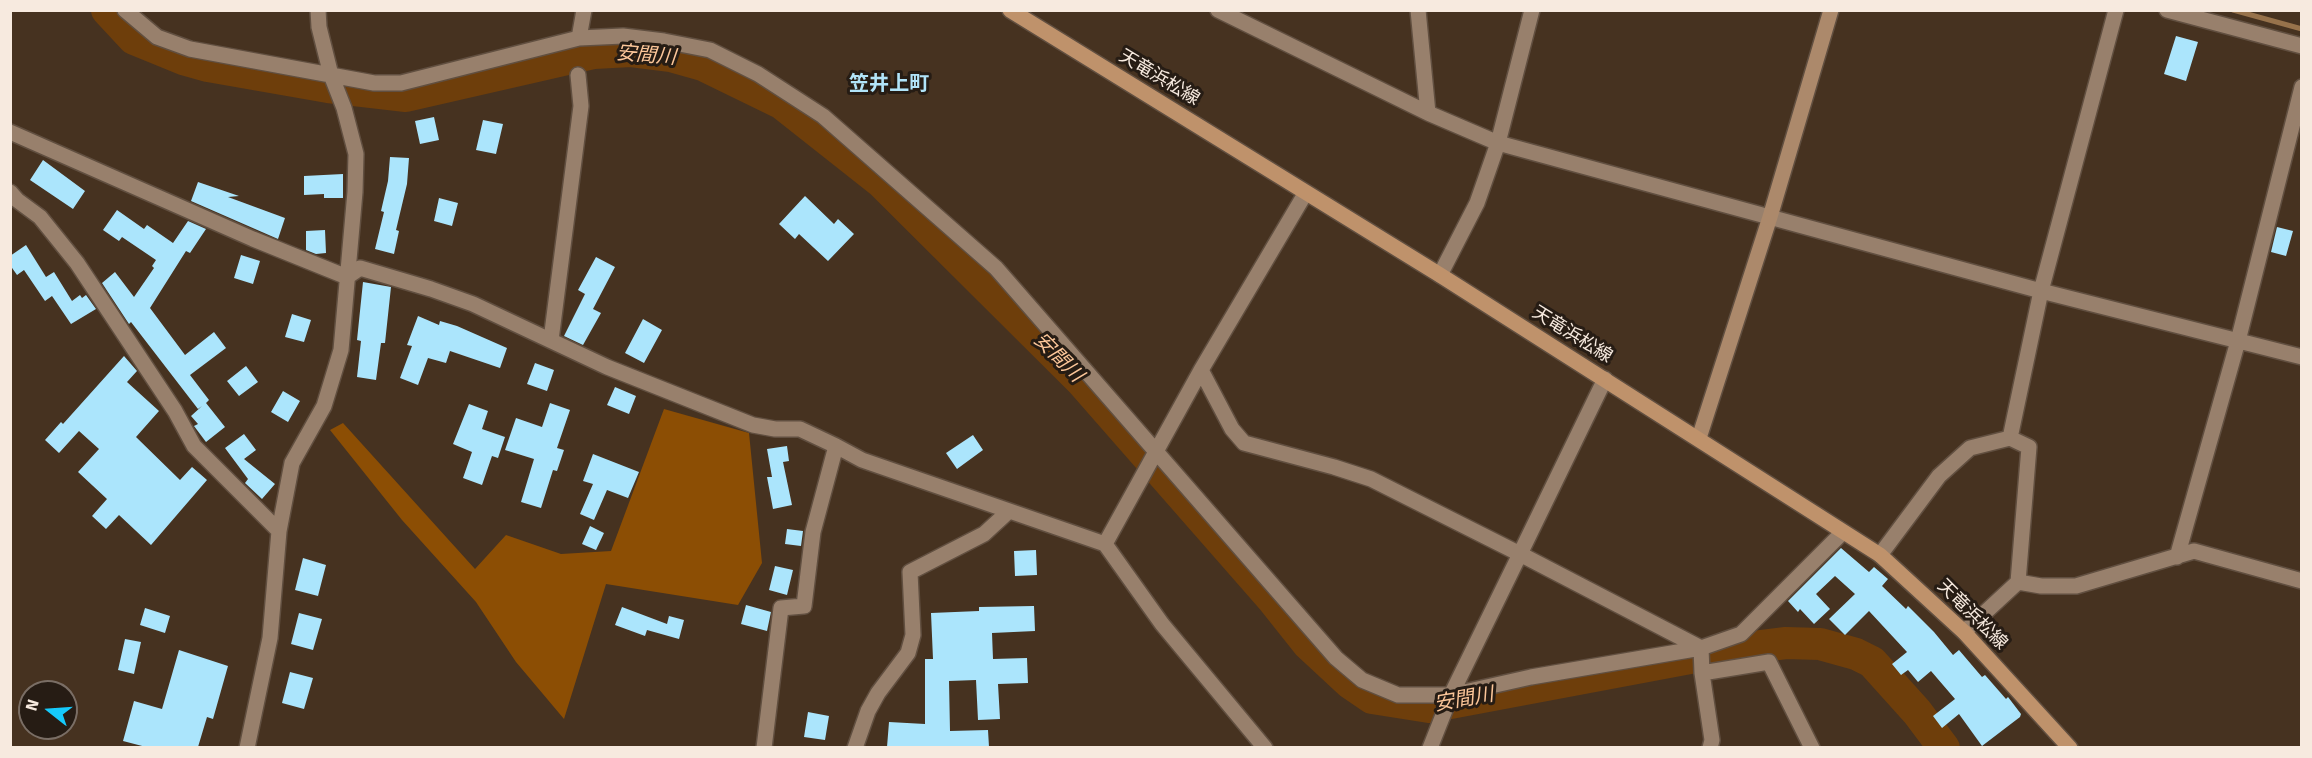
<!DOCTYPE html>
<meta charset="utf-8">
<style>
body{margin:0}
#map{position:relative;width:2312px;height:758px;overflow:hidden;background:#463220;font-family:Signika,sans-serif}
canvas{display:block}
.frame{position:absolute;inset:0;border:12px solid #f7eadf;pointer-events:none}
.north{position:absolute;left:18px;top:680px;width:60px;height:60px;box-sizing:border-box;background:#261c14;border:2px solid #7a6e65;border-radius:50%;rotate:287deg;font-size:16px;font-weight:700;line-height:24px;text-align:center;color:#f7eadf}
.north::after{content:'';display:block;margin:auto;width:21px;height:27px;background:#16cafb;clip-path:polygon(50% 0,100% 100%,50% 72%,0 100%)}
</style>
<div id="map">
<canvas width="2312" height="758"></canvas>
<div class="frame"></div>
<div class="north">N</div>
</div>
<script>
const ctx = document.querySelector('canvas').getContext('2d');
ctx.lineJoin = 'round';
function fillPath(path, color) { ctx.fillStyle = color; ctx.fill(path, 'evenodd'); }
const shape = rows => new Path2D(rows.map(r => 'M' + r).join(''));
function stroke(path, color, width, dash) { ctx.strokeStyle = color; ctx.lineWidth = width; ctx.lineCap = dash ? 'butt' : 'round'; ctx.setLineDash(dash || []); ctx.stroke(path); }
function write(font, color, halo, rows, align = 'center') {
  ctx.font = font + ' Signika,"Noto Sans JP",sans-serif'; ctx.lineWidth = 6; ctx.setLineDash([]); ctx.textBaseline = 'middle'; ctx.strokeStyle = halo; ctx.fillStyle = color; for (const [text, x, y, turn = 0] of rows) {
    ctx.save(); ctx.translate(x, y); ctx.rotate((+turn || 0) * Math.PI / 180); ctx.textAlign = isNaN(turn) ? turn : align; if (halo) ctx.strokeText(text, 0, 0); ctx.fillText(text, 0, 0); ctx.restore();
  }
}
const forest = shape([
 [664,409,749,433,762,563,738,605,606,584,564,719,516,662,476,602,402,520,330,430,343,423,475,569,506,535,561,554,611,551]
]);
const stream = shape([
 [2233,10,2302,29]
]);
const river = shape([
 [107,10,134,39,183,59,208,66,328,87,406,96,594,53,631,51,671,56,703,65,781,103,881,182,1082,382,1273,600,1308,644,1350,683,1372,698,1429,707,1738,649,1786,643,1820,644,1856,654,1872,662,1917,712,1944,748]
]);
const building = shape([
 [2176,36,2198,42,2186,81,2164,74],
 [434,117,439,140,420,144,415,121],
 [483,120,503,124,496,154,476,150],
 [390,157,409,158,407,184,396,230,399,231,394,254,375,249,384,212,381,211,388,181],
 [43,160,85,191,73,209,30,180],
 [343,174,343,198,324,198,324,194,304,195,304,176],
 [198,182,239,196,228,197,285,218,278,239,191,201],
 [805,196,834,224,838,219,854,234,828,261,799,234,795,239,779,224],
 [439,198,458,203,452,226,434,221],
 [117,210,144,229,147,225,173,243,188,221,206,229,190,253,186,251,150,308,185,355,214,332,226,348,190,375,209,400,206,403,225,427,206,442,194,426,198,424,191,416,202,406,198,409,131,322,129,324,102,283,115,272,134,297,154,268,152,266,156,260,122,237,119,241,103,230],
 [2277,227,2293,231,2286,256,2271,252],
 [325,230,326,253,316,254,306,250,306,231],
 [26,245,46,277,54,272,72,301,80,295,82,298,86,295,96,309,71,324,52,296,45,301,24,270,17,275,10,265,10,256],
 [241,255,260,261,253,284,234,278],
 [596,257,615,267,593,309,601,313,583,345,564,336,585,294,578,290],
 [363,282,391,287,385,343,381,343,376,380,357,377,361,341,357,340],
 [292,314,311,320,304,342,285,337],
 [418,316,439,325,440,321,457,326,507,348,500,368,450,351,446,363,428,358,418,385,400,378,412,346,407,345],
 [643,319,662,330,644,363,625,353],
 [124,356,137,371,127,382,159,411,136,437,180,480,192,467,207,480,151,545,119,515,106,529,92,516,107,499,78,472,99,449,79,431,59,453,45,440,61,422,63,424],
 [535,363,554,370,547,391,527,384],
 [246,366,258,382,239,396,227,381],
 [615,387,636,396,629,414,607,405],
 [283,391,300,401,288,422,271,412],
 [550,403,570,410,557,448,564,450,557,471,553,470,541,508,521,502,534,459,505,450,516,418,542,427],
 [469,404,488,411,482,429,505,437,498,458,492,456,482,485,463,478,472,452,453,444],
 [244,434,256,450,244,459,275,484,262,499,245,483,248,479,225,448],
 [973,435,983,450,957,469,946,453],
 [787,446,789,461,783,462,792,505,773,509,767,477,772,477,767,449],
 [593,454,639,472,628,498,607,490,594,520,580,514,593,484,583,481],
 [590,526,604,533,596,550,582,544],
 [787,529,803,531,801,546,785,544],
 [1841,548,1869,572,1874,567,1888,579,1882,586,1906,609,1908,606,1934,632,1953,655,1959,650,1982,677,1985,675,2006,699,2008,697,2021,714,2020,717,1982,746,1959,714,1942,728,1933,716,1955,699,1931,671,1918,682,1908,670,1901,675,1892,664,1907,652,1869,611,1845,635,1829,619,1855,594,1835,576,1816,594,1830,609,1814,624,1800,609,1798,612,1788,601],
 [1036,550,1037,575,1015,576,1014,551],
 [303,558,326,565,318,596,295,590],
 [775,566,793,570,787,595,769,590],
 [746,605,771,612,767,631,741,624],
 [1034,606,1035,631,992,633,993,659,1027,658,1028,683,998,684,1000,719,978,720,976,680,949,681,950,731,988,730,989,747,887,747,889,722,925,724,925,659,933,659,931,613,979,611,979,607],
 [622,607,667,624,669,616,684,620,679,639,647,630,645,636,615,625],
 [145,608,170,616,165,633,140,625],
 [299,613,322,619,313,650,291,644],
 [125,639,141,642,134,674,118,670],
 [179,650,228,666,213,719,207,717,198,747,146,747,123,741,134,701,162,709],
 [290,672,313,678,304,709,282,703],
 [808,712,829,716,825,740,804,737]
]);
const street = shape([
 [125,10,157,37,190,49,374,83,401,83,579,38,623,36,664,41,710,50,758,74,823,116,996,268,1336,658,1362,680,1398,695,1451,695,1531,677,1701,648,1741,634,1843,532],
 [1218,10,1428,113,1498,143,2041,291,2302,357],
 [1418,10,1428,113],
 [2167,10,2302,46],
 [579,38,584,10],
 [10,132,253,239,347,277,360,268,431,289,473,304,607,367,753,425,775,429,800,429,836,446],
 [10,192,17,200,40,217,77,263,175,411,194,446,279,531],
 [1440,275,1477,203,1498,143,1532,10],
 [551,340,581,106,578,75],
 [1201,370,1232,429,1244,443,1334,467,1371,479,1520,554,1451,695,1430,748],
 [1605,379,1520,554,1701,648,1702,673,1769,662,1812,748],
 [2010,438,2041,291,2116,10],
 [1105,544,1201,370,1305,194],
 [1880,555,1939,476,1970,448,2010,438,2029,447,2018,582,2041,586,2076,586,2194,551,2302,581],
 [2177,557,2238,341,2302,87],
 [1964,632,2018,582],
 [1702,673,1712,740,1710,748],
 [247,748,270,638,279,531,292,463,324,406,341,350,355,192,356,154,344,108,331,75,319,27,318,10],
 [764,748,781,608,804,606,813,532,836,446,862,460,1105,544,1162,624,1265,748],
 [855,748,868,711,878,693,908,653,913,635,910,572,984,534,1009,511]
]);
const secondary = shape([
 [1699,438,1770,217,1831,10]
]);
const primary = shape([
 [1010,10,1440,275,1880,555,1964,632,2070,748]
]);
const streetNames = [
 ["天竜浜松線",1159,78,31],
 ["天竜浜松線",1572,335,32],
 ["天竜浜松線",1972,615,45]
];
const waterNames = [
 ["安間川",646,56,5],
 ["安間川",1058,358,45],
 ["安間川",1464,700,-10]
];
const neighbourhoodNames = [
 ["笠井上町",889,85]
];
fillPath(forest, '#8c4e04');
stroke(stream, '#97724b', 5);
stroke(river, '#6e3e0b', 32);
fillPath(building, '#abe5fc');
stroke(street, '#614f40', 18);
stroke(secondary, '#614f40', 18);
stroke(primary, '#614f40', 18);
stroke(street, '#98806c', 15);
stroke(secondary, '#ac896b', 15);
stroke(primary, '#bf926b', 15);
write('18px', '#f7eadf', '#261c14', streetNames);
write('italic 20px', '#fcc699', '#261c14', waterNames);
write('bold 20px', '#b1e4f9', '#261c14', neighbourhoodNames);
</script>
